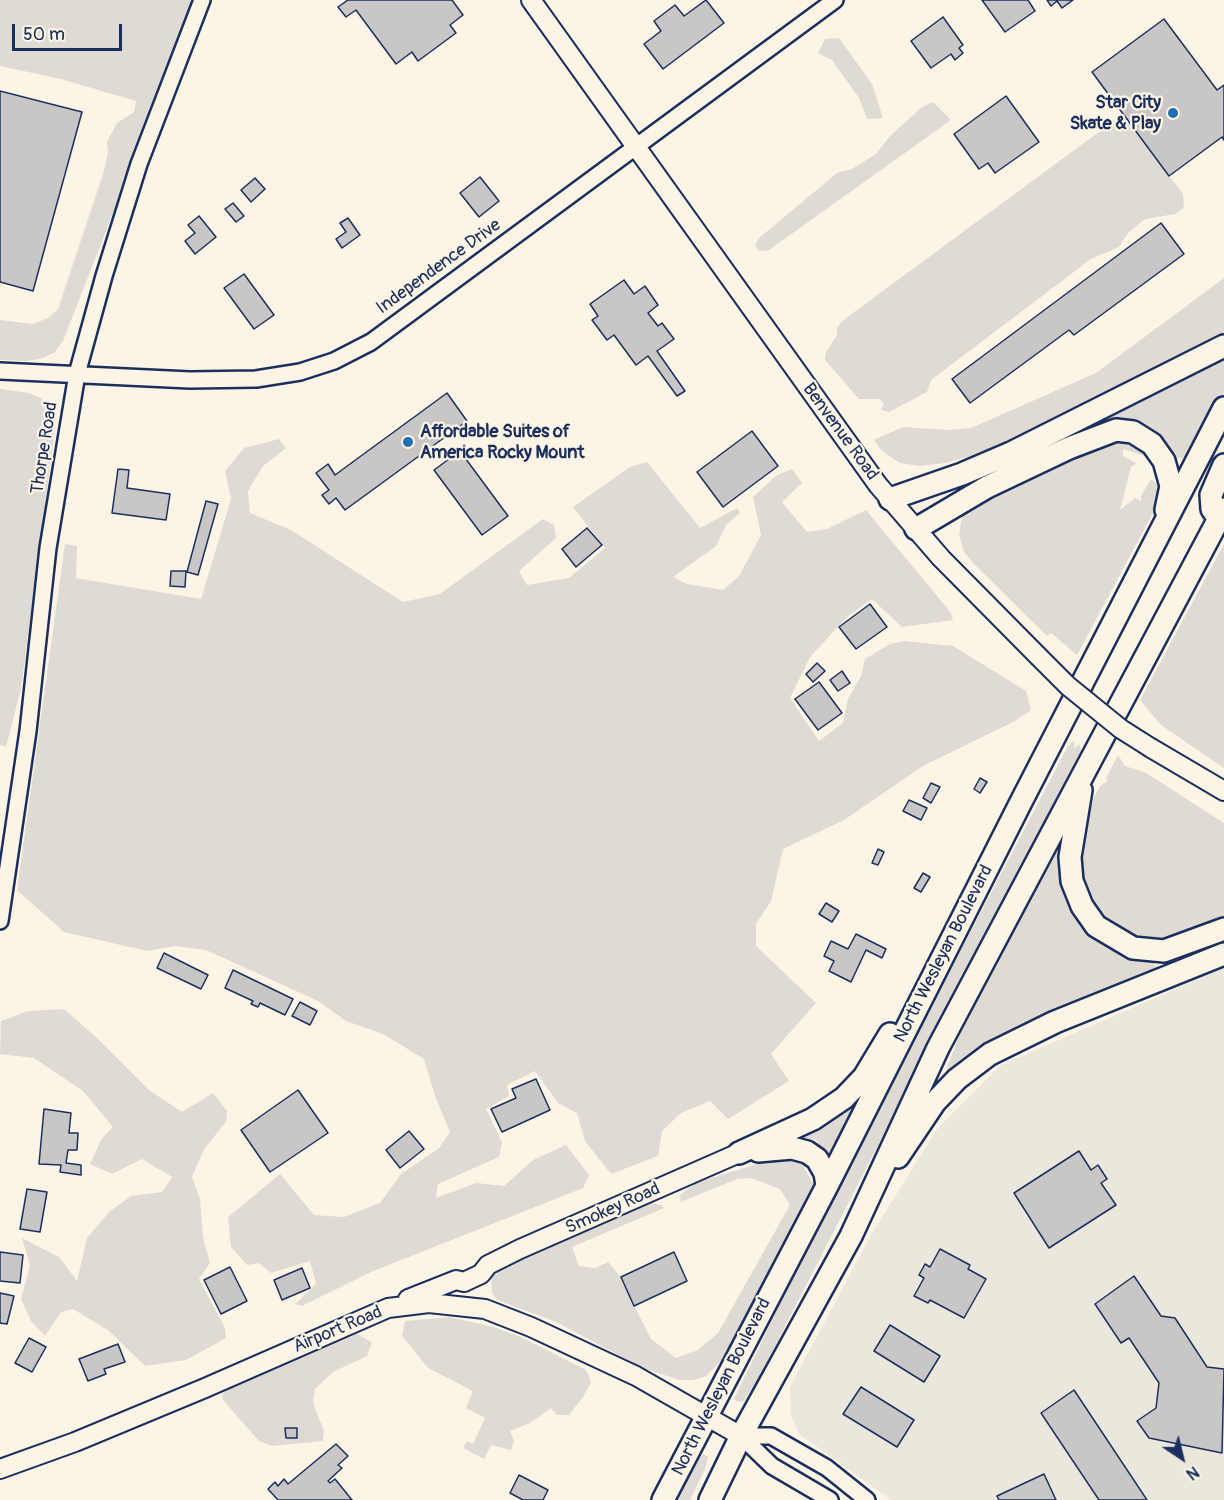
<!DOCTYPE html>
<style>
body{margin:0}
#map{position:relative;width:1224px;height:1500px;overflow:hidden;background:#fcf5e5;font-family:Pangolin,sans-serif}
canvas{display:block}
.north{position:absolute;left:1152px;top:1428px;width:60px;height:60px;-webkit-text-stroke:4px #fcf5e5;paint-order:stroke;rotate:145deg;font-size:16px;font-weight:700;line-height:24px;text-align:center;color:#1b2f5e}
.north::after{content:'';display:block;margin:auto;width:21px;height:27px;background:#1b2f5e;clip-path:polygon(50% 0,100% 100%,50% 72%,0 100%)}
.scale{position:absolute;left:12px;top:24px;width:110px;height:27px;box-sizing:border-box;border:3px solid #1b2f5e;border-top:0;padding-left:8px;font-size:18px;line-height:21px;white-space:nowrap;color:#1b2f5e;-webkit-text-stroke:4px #fcf5e5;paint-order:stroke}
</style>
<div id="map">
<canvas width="1224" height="1500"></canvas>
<div class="north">N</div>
<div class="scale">50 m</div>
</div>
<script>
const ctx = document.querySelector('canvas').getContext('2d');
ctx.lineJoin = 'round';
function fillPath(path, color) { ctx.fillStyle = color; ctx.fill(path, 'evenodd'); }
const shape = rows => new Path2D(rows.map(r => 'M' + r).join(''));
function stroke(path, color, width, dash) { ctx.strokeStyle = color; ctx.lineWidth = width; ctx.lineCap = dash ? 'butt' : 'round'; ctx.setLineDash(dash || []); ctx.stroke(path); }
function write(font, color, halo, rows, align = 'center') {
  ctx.font = font + ' Pangolin,sans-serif'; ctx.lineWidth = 4.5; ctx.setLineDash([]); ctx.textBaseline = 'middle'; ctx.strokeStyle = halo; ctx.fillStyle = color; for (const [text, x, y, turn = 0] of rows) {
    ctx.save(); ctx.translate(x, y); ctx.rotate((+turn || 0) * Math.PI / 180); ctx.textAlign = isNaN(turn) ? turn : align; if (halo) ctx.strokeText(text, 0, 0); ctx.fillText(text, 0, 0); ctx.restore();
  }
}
const built = shape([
 [1224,968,1224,1500,891,1500,799,1434,791,1415,790,1387,871,1235,937,1129,1001,1065]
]);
const green = shape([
 [0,0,190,0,193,9,63,341,54,353,40,359,25,361,0,360,0,320,33,324,48,318,58,309,104,171,108,152,107,142,117,123,134,112,136,101,61,79,0,66],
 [839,38,872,84,883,118,867,119,859,98,832,60,818,53,825,39],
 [933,102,951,120,769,250,759,251,755,245,759,238,837,173,852,169,876,154,890,136,922,107],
 [1122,115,1183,194,1184,207,1176,214,1145,219,1128,233,1119,247,1091,259,931,380,927,392,889,412,881,410,884,404,879,399,859,399,825,360,826,352,837,335,837,328,842,321],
 [1224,278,1224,337,1001,448,945,463,919,466,900,463,882,451,874,440,903,427,949,430,971,428,1096,373],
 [1224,357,1224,393,1208,428,1192,452,1185,458,1171,459,1165,442,1151,429,1130,419,1112,417,1100,421],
 [0,389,29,393,41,398,55,415,55,429,21,689,6,747,0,745],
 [279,439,286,448,263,466,248,491,250,513,291,530,403,602,440,594,543,519,554,525,556,538,519,571,527,585,569,578,605,548,573,507,630,467,647,462,700,528,737,508,740,513,726,525,716,546,673,577,687,584,723,590,739,576,761,535,753,497,777,475,792,469,802,483,782,502,807,532,827,529,866,510,951,613,953,620,902,627,872,599,848,616,810,657,790,698,819,741,843,723,848,699,861,676,865,659,890,644,904,641,953,646,1026,691,1031,710,1015,721,923,766,844,820,783,849,771,901,756,924,756,946,816,1003,771,1054,789,1081,728,1119,710,1101,681,1113,662,1131,658,1156,611,1174,585,1141,577,1113,558,1103,535,1071,507,1085,509,1096,486,1109,502,1142,499,1157,438,1184,436,1198,476,1183,504,1186,533,1160,566,1145,589,1175,583,1188,371,1272,302,1306,295,1304,316,1284,310,1261,271,1273,259,1263,247,1265,231,1247,228,1217,280,1174,314,1215,344,1217,380,1203,401,1174,439,1148,450,1132,435,1096,424,1059,383,1034,346,1021,318,1001,206,950,175,946,147,951,64,932,17,890,65,544,77,546,76,578,201,599,231,499,225,471,244,448],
 [1102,441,1130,443,1139,447,1148,457,1123,449,1123,456,1136,463,1131,467,1120,510,1135,498,1141,501,1141,496,1151,479,1159,485,1153,513,1077,655,1051,633,1047,636,974,564,964,552,959,535,962,517,970,505],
 [1224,544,1224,768,1161,725,1140,700],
 [1075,740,1074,749,1079,744,1081,750,757,1381,744,1401,738,1402,734,1399,835,1190,1068,746],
 [1118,755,1125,766,1146,773,1224,823,1224,919,1169,941,1144,941,1121,932,1100,915,1087,892,1082,865,1082,843,1094,797,1100,786,1107,782,1106,778],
 [1063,829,1061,878,1067,902,1079,922,1095,940,1115,951,1135,960,1153,960,1157,973,993,1045,943,1079,962,1028],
 [64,1009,97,1038,149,1090,182,1112,213,1093,227,1111,226,1122,204,1149,192,1177,200,1199,203,1237,210,1263,199,1279,225,1328,226,1338,186,1360,145,1366,108,1330,73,1309,61,1312,45,1336,31,1321,21,1299,30,1265,22,1238,59,1257,77,1281,87,1238,109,1212,131,1196,162,1192,172,1177,142,1159,112,1174,90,1164,102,1138,113,1127,83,1091,34,1058,0,1054,1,1021,28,1011],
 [869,1084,828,1159,816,1140,805,1138,786,1139],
 [779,1157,802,1164,815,1187,728,1354,706,1376,693,1380,679,1380,643,1368,556,1322,497,1300,492,1293,491,1276,497,1270,652,1203,661,1205,664,1208,572,1247,579,1266,595,1268,608,1262,619,1275,651,1339,676,1358,698,1350,718,1333,790,1205,780,1189,751,1178,737,1179,681,1202,680,1195,696,1183],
 [450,1317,497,1328,523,1338,586,1370,591,1382,583,1397,569,1415,557,1415,551,1408,530,1423,510,1431,514,1441,511,1450,491,1445,484,1459,463,1448,467,1441,473,1444,485,1418,466,1408,473,1391,428,1368,402,1336,405,1321],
 [357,1334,372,1342,367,1356,333,1372,315,1389,313,1403,324,1431,323,1441,272,1446,259,1441,222,1399,223,1393,234,1386],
 [703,1454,708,1457,705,1469,690,1500,673,1500,689,1471]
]);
const building = shape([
 [348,0,452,0,463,15,450,25,456,33,418,61,412,52,396,64,356,10,346,17,338,7,348,0],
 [706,0,724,23,663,69,644,44,661,31,654,21,675,5,684,16,706,0],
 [982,0,1028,0,1035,11,1005,32,982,0],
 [1047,0,1073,0,1062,8,1057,1,1051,6,1047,0],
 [943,17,963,45,959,48,963,53,955,60,951,54,931,68,911,41,943,17],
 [1164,19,1217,90,1224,85,1224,140,1222,137,1169,176,1092,72,1164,19],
 [0,91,82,112,33,291,0,282,0,91],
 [1006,96,1039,142,995,173,988,163,979,169,954,134,1006,96],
 [480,177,499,201,479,217,460,193,480,177],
 [255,178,265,189,251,202,241,190,255,178],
 [233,203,244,216,236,222,225,209,233,203],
 [199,216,216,237,195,254,185,241,195,233,188,225,199,216],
 [348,218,360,235,342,248,336,239,346,232,340,223,348,218],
 [1161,223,1184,254,1074,335,1069,330,970,403,952,379,1161,223],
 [244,274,274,315,254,329,224,288,244,274],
 [624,280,634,294,645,286,658,305,648,313,658,326,662,323,674,339,657,351,685,391,677,396,648,356,636,365,614,335,607,340,592,320,598,316,590,304,624,280],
 [447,393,467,421,345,510,336,498,329,504,322,495,329,490,316,473,328,464,335,475,447,393],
 [752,431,778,466,723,507,697,472,752,431],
 [460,451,508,516,482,535,434,470,460,451],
 [118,469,129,470,127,488,170,494,166,520,112,513,118,469],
 [206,501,218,504,198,575,187,572,206,501],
 [587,528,602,545,576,567,562,549,587,528],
 [171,571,186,571,185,587,170,586,171,571],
 [870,604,887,627,856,649,839,627,870,604],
 [817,663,825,671,813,682,806,674,817,663],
 [842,671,850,683,838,691,830,680,842,671],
 [819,682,842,713,818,730,795,699,819,682],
 [980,778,987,782,980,793,974,789,980,778],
 [931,783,940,787,931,803,923,798,931,783],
 [909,800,927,808,921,820,903,811,909,800],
 [878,849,884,852,878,865,872,863,878,849],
 [923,873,930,877,921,892,914,888,923,873],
 [826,903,839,911,832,922,819,914,826,903],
 [856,934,886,949,882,958,866,950,851,982,829,971,834,961,824,956,831,941,848,949,856,934],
 [164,953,208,975,201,989,157,968,164,953],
 [233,970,293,999,285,1015,260,1003,258,1007,251,1004,253,1001,225,988,233,970],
 [300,1002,317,1011,310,1025,292,1016,300,1002],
 [536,1079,550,1110,502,1132,491,1109,516,1098,512,1089,536,1079],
 [298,1090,328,1133,270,1172,241,1130,298,1090],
 [44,1109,71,1113,69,1133,78,1133,77,1150,68,1150,66,1163,81,1165,81,1175,60,1172,61,1165,39,1164,44,1109],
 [409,1131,424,1149,400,1168,386,1150,409,1131],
 [1079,1151,1091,1170,1098,1165,1107,1179,1101,1183,1116,1205,1049,1248,1014,1193,1079,1151],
 [27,1189,47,1192,40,1232,20,1229,27,1189],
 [940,1249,970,1265,968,1269,986,1279,964,1318,930,1300,928,1303,914,1296,924,1278,919,1275,925,1264,930,1267,940,1249],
 [0,1252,23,1255,20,1283,0,1281,0,1252],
 [674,1252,687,1281,634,1306,621,1277,674,1252],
 [230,1267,247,1301,221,1314,204,1280,230,1267],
 [302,1268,310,1288,282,1300,274,1280,302,1268],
 [1134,1276,1161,1316,1175,1318,1207,1367,1224,1369,1222,1453,1149,1438,1137,1421,1156,1408,1159,1383,1129,1338,1121,1343,1095,1304,1134,1276],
 [0,1293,14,1296,7,1324,0,1323,0,1293],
 [890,1325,940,1356,924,1382,874,1351,890,1325],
 [29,1338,46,1347,32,1372,15,1363,29,1338],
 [118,1344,125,1362,104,1369,106,1374,88,1381,79,1359,118,1344],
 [861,1387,914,1420,897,1447,843,1414,861,1387],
 [1074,1390,1147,1500,1099,1500,1041,1413,1074,1390],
 [285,1428,297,1428,297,1438,286,1438,285,1428],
 [336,1444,348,1456,338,1465,342,1468,328,1481,330,1483,335,1479,352,1500,278,1500,268,1489,275,1482,278,1486,284,1479,288,1484,336,1444],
 [1044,1474,1056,1500,999,1500,997,1496,1044,1474],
 [519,1475,548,1490,543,1500,523,1500,510,1493,519,1475]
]);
const tertiary = shape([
 [0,371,190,380,256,379,300,372,334,361,371,342,835,0],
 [0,921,28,731,48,548,77,374,104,276,139,164,202,0],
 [741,1436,771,1436,827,1468,867,1500],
 [741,1436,772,1466,830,1500]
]);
const secondary = shape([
 [531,0,878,485,941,558,1038,656],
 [1151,748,1224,791],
 [408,1299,456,1280,464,1282,481,1274,488,1265,520,1249,739,1153],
 [0,1469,75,1442,205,1388,388,1308,429,1303,485,1309,531,1327,636,1376,741,1436]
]);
const trunk = shape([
 [890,499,962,474,1011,453,1224,346],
 [1219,519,1212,509,1211,495,1224,465],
 [916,529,987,487,1069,448,1116,430,1133,432,1152,444,1164,461,1171,486,1166,510],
 [1081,790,1070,857,1072,881,1082,906,1096,926,1133,948,1164,951,1224,929],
 [758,1151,792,1148,807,1152,817,1159,825,1173,827,1186],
 [739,1153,813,1119,844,1098,864,1077,890,1034],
 [898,1157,935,1102,957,1079,990,1054,1055,1022,1224,954],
 [663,1500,827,1186,1022,800,1224,408],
 [710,1500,741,1436,851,1236,938,1048,1224,509]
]);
const secondaryBridge = shape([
 [1038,656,1068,686,1121,729,1151,748]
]);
const markers = [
 [1173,113,6,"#1f6fb2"],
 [408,442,6,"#1f6fb2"]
];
const poiNames = [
 ["Star City",1161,103],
 ["Skate & Play",1161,124],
 ["Affordable Suites of",420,432,"left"],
 ["America Rocky Mount",420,453,"left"]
];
const streetNames = [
 ["Independence Drive",439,267,-36],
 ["Benvenue Road",840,432,54],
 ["Thorpe Road",45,448,-81],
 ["North Wesleyan Boulevard",944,954,-63],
 ["Smokey Road",613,1209,-24],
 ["Airport Road",338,1330,-23],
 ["North Wesleyan Boulevard",722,1387,-63]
];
fillPath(built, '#ece7dc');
fillPath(green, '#dfdbd4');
fillPath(building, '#c8c7c6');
stroke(building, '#1b2f5e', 1.5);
stroke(tertiary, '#1b2f5e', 20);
stroke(secondary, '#1b2f5e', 22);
stroke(trunk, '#1b2f5e', 26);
stroke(tertiary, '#fcf5e5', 15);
stroke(secondary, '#fcf5e5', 18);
stroke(trunk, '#fcf5e5', 21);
stroke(secondaryBridge, '#1b2f5e', 22, []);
stroke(secondaryBridge, '#fcf5e5', 18);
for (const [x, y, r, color] of markers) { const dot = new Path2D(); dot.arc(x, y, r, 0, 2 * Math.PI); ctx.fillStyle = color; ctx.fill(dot); stroke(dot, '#fcf5e5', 2); }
write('bold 18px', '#1b2f5e', '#fcf5e5', poiNames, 'right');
write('18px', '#1b2f5e', '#fcf5e5', streetNames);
</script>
